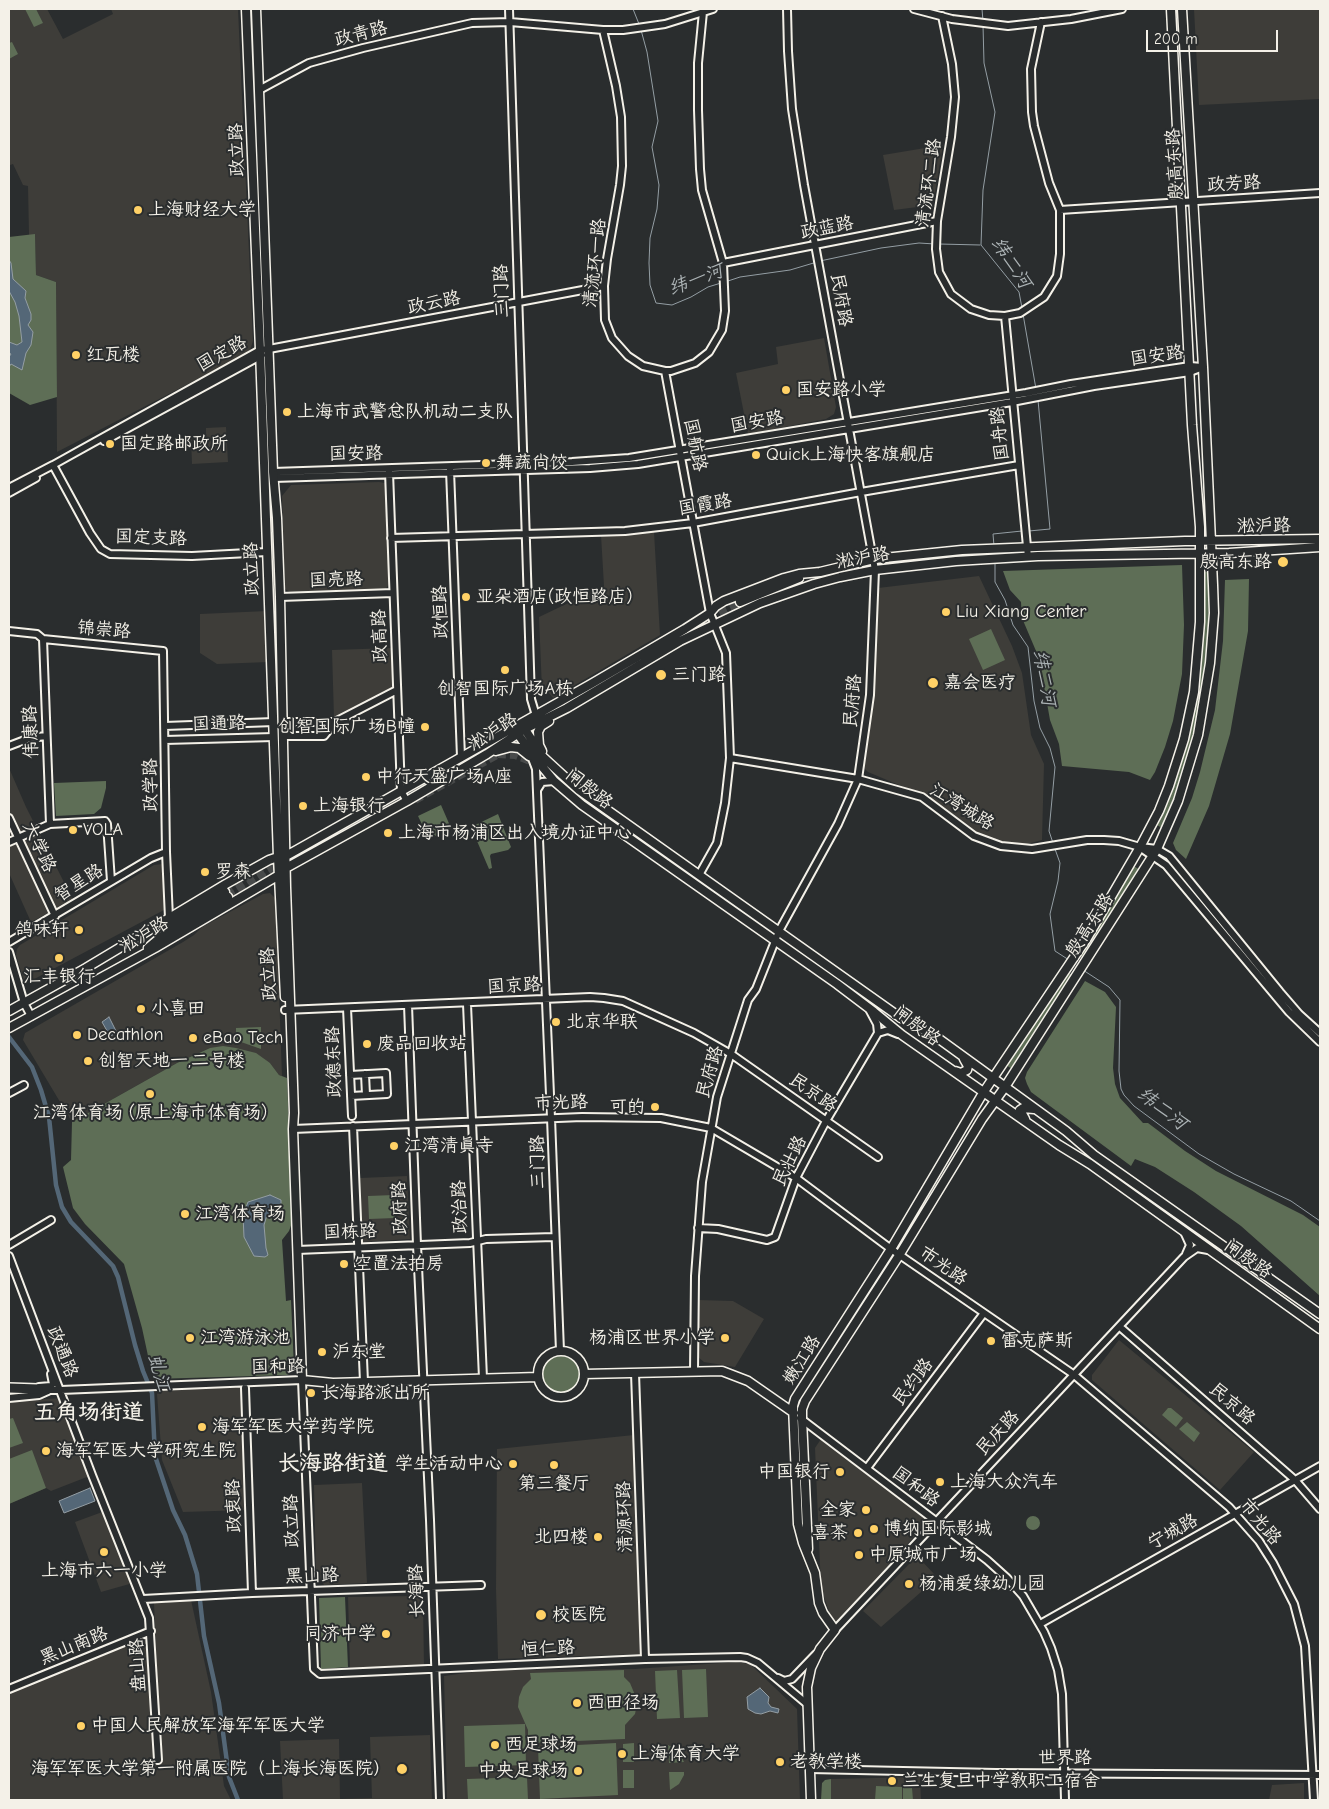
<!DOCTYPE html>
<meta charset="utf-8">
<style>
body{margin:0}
#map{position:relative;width:1329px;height:1809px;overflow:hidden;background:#2a2d2e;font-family:"Comic Neue",sans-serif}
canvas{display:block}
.frame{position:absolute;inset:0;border:10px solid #f4f1e8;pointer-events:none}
.scale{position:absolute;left:1146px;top:30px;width:132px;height:22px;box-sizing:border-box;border:2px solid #f4f1e8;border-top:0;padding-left:6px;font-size:15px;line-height:18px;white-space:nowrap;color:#f4f1e8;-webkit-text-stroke:4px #2a2d2e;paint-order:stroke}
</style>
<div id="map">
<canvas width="1329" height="1809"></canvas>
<div class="frame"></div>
<div class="scale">200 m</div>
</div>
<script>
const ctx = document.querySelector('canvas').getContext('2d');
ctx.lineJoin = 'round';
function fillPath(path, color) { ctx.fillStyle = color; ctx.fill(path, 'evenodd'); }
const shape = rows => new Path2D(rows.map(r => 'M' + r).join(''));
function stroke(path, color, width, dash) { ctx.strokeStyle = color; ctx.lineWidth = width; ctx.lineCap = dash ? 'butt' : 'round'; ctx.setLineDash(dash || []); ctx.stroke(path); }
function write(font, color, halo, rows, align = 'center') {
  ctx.font = font + ' "Comic Neue","LXGW WenKai TC",sans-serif'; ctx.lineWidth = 4; ctx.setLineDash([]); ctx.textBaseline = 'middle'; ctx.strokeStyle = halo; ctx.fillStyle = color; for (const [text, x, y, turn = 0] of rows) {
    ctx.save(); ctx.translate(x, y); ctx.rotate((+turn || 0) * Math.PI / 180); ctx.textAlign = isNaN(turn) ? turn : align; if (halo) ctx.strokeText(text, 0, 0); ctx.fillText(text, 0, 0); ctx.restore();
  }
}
const built = shape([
 [9,9,47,9,63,39,113,14,111,9,238,9,253,341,250,350,244,355,57,452,56,282,36,275,35,235,29,235,28,186,23,185,13,164,10,165,9,163],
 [1194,9,1320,9,1320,99,1199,105],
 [943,145,933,205,894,210,883,155],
 [824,338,836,407,834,414,826,419,748,434,736,373,778,364,776,347],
 [226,427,228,462,192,464,191,437,206,437,206,428],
 [379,482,385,483,389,584,385,590,292,593,285,589,282,496,291,485],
 [654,532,660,635,553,698,549,693,542,690,539,617,604,586,601,535],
 [979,576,1012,646,1022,673,1031,735,1044,764,1042,840,1020,846,1009,845,987,838,966,827,925,796,868,772,865,769,864,765,873,697,878,588],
 [267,611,269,662,217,664,200,653,200,614],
 [393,648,394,687,334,718,332,650],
 [9,768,26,807,73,900,31,922,9,873],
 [163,864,164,910,25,984,16,955,17,949,20,945,154,865],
 [270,893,275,898,276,907,282,1076,279,1075,270,1063,210,1048,177,1063,72,1122,23,1040,25,1033,183,942,194,935,202,927,263,894],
 [407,1176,410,1239,362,1242,360,1178],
 [698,1300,733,1301,764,1319,735,1367,704,1362,698,1357],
 [1119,1340,1254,1452,1220,1490,1092,1380,1092,1375],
 [244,1387,248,1510,183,1512,162,1460,157,1394,162,1390],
 [64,1398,92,1475,51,1491,46,1488,9,1504,9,1401],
 [634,1435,640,1654,498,1659,496,1589,497,1449],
 [821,1439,929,1520,834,1626,821,1588,815,1448],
 [362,1483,367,1583,324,1585,316,1575,314,1485],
 [105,1511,133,1583,101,1592,75,1522],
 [917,1556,936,1576,921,1592,881,1627,863,1611],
 [416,1596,420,1598,423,1603,424,1666,350,1668,348,1597],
 [191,1600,211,1692,224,1786,231,1800,9,1800,9,1693,148,1635,154,1760,161,1760,154,1603],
 [736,1662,750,1664,797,1709,800,1800,447,1800,444,1676,488,1670,635,1669],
 [430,1735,432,1800,283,1800,280,1741,339,1739,340,1799,372,1798,370,1737],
 [920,1777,921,1800,831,1800,831,1779],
 [1304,1783,1304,1800,1269,1800,1272,1785]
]);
const green = shape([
 [25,9,36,9,43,23,34,27],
 [12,42,18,54,9,59,9,43],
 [35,234,36,275,56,282,57,397,30,405,9,393,9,237],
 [1182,565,1184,625,1182,674,1173,721,1165,747,1155,772,1150,780,1129,772,1062,766,1059,744,1050,720,1039,658,1022,618,1021,602,1010,590,1003,571],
 [1202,572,1208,572,1209,624,1202,693,1185,770,1162,828,1157,825,1178,771,1187,744,1201,671,1204,598],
 [1249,579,1248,631,1230,734,1209,806,1186,859,1176,850,1173,843,1192,798,1200,772,1215,710,1223,641,1225,580],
 [991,629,1005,660,983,670,969,639],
 [106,781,106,788,101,808,94,814,56,816,54,783],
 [441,805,451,828,429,839,418,816],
 [498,814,511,847,508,850,491,854,490,856,492,868,489,869,471,827],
 [1133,866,1139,869,1082,957,1080,956],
 [1068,973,1071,974,1012,1069,1006,1065],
 [1085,981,1105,992,1116,1007,1113,1068,1115,1084,1120,1098,1143,1123,1148,1123,1152,1126,1185,1151,1216,1171,1303,1215,1320,1227,1320,1296,1241,1226,1194,1192,1155,1167,1135,1159,1131,1166,1031,1092,1027,1084,1025,1078,1027,1072],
 [261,1027,261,1049,241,1042,236,1043,236,1028],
 [223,1046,236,1048,256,1053,270,1063,279,1075,287,1078,293,1220,289,1231,282,1240,286,1301,291,1300,294,1368,288,1375,153,1379,142,1328,124,1264,85,1224,73,1208,63,1167,71,1160,72,1122,177,1063,210,1048],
 [394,1195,395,1218,369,1219,368,1196],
 '541 1374a20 20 0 1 1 40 0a20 20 0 1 1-40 0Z',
 [1168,1408,1171,1408,1183,1418,1176,1427,1162,1415],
 [13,1418,23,1443,9,1448,9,1419],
 [1187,1422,1200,1433,1194,1442,1179,1429],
 [32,1450,46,1488,9,1504,9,1459],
 '1026 1523a7 7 0 1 1 14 0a7 7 0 1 1-14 0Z',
 [345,1597,348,1667,321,1669,319,1598],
 [706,1669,708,1717,684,1718,682,1670],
 [624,1670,624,1677,630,1683,635,1695,636,1709,635,1714,625,1725,625,1739,528,1743,528,1730,518,1707,519,1697,523,1687,531,1679,530,1673],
 [677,1670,680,1718,657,1719,655,1671],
 [525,1724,526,1765,465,1767,464,1726],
 [616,1743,618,1795,540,1799,538,1747],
 [634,1743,634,1762,623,1762,623,1744],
 [668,1745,678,1750,684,1762,669,1763],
 [623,1770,634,1770,634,1788,623,1788],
 [669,1772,684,1772,684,1775,679,1784,670,1790],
 [527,1777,528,1800,468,1800,467,1779],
 [831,1779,831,1800,821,1800,822,1783,825,1780],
 [876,1786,902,1787,902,1800,875,1800],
 [903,1787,912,1788,913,1800,903,1800]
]);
const water = shape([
 [9,260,11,263,13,279,26,291,25,298,31,314,31,320,28,325,33,332,31,345,26,353,22,370,11,364,9,367,9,357,11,354,9,353,9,342,17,345,22,342,19,316,15,302,9,291,9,260],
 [109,1017,117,1033,110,1036,102,1022,109,1017],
 [270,1195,281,1200,281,1210,267,1215,264,1225,266,1248,268,1255,265,1257,254,1256,244,1237,243,1215,248,1202,270,1195],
 [90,1488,95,1501,64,1513,59,1501,90,1488],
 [760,1688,769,1697,768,1703,771,1707,779,1709,778,1713,770,1711,761,1714,755,1713,748,1709,747,1697,760,1688]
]);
const stream = shape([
 [633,9,639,24],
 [982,9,983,21],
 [983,25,984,63,995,112,983,190,981,245,1019,292,1022,308],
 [641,30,647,52,658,121,652,147,659,185,657,209,650,238,649,263,650,285,656,303,672,305,691,297,708,287,721,283],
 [939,244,980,245],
 [820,261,881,248,919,243,935,244],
 [725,282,740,277,790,270,817,262],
 [1023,314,1036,389],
 [1029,531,1050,529,1038,400],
 [994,546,993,534,1022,531],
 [995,562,995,582,1005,600,1013,625,1028,647,1034,701,1040,728,1050,748,1055,767,1049,831,1053,843],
 [1055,849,1060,863,1058,881,1050,914,1055,951,1069,960],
 [1083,970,1109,987,1120,1000,1119,1071,1121,1089,1124,1095,1134,1106,1199,1154,1234,1174,1291,1201,1320,1221]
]);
const canal = shape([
 [9,1037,32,1067,41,1090,49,1117,56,1185,62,1207,71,1222,113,1266,118,1277,135,1345,143,1371,152,1393,155,1456,173,1510,185,1535,197,1574,204,1636,219,1703,229,1777,238,1800]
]);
const majorTunnel = shape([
 [708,617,740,602],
 [498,754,515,755,533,762],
 [469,755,494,749],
 [544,766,570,786],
 [415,800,495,756,525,734],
 [225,892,283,860],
 [228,897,284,868]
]);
const minor = shape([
 [509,9,531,699,537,719],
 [914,9,952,19,1008,26,1071,19,1122,9],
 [942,16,952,64,955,97,951,137,937,221,936,249,939,272,951,294,971,309,989,315,1005,316,1020,313,1044,297,1057,276,1060,254,1060,210,1049,183,1034,126,1032,112,1031,69,1041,22],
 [603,30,616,86,621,117,622,166,620,185,607,259,604,286,605,320,612,338,628,356,643,366,665,371,671,371,695,363,709,352,722,330,725,311,723,263,702,190,700,169,698,110,698,63,703,12],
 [259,90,309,63,363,48,472,23,510,22,603,30,623,30,665,24,713,9],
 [1060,210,1320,193],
 [723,263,937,221],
 [1005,316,1028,557],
 [665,371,710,613,726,653,730,758,725,803,717,843,699,875],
 [104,441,262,355],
 [53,465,90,533,101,549,110,554,192,556,267,552],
 [450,470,461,757],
 [273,472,572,462,629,458,1026,393,1071,384,1190,366,1202,367],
 [389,472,401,791,407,801],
 [274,478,590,468,638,464,1012,402,1094,386,1190,372,1203,367],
 [9,488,53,465,260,350,269,349,604,286],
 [9,493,36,478],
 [391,538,625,531,693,523,861,492,1019,465],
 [280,597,393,593],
 [9,631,37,634,43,639],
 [43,639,163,651,166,852,169,918],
 [43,639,50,824],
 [283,722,335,722],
 [165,726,274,722],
 [283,736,324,736,335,722,397,690],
 [165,740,274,737],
 [9,746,30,738,46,736],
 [531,756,536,769,551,1118,560,1351],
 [730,758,858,779,922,797,974,836,1001,846,1032,849,1087,840,1104,840,1119,841,1140,847,1157,849,1169,856,1280,992,1299,1014,1320,1033],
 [537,790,542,782,554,781],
 [9,818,55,916],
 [9,842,50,824,105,821,107,824,111,881],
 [1141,848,1166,865,1289,1012,1320,1042],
 [9,942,151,858,166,852],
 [9,952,24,1003,31,1016],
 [467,1004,483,1378],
 [408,1005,417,1245,430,1520,440,1800],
 [347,1008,352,1116],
 [285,1010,590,997,604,998,623,1001,694,1033,731,1054,878,1157],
 [878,1033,888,1030,898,1034],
 [365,1074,366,1095],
 [350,1075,386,1073,387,1094,351,1096],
 [9,1093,24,1085],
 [353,1126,364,1382],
 [293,1129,582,1117,661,1118,711,1128,796,1178,891,1249,1073,1374,1229,1507,1259,1541,1273,1563,1294,1604,1305,1646,1314,1800],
 [698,1228,718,1229,767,1240,775,1237,796,1178,826,1121,878,1033,877,1024,870,1011],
 [1185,1234,1190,1245,1186,1254],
 [9,1245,51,1220],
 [297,1250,470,1243,486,1239,554,1237],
 [9,1256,92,1475,149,1618,158,1760],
 [1120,1327,1295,1480,1320,1509],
 [694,1371,695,1276,702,1182,717,1097,748,1000,756,989,779,931,838,824,858,779,870,695,875,570,804,185,792,109,788,51,787,9],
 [635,1373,645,1659],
 [39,1387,51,1386,53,1384,51,1374],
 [245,1388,252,1593],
 [34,1390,61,1390,302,1380,314,1669,320,1674,645,1659,740,1657,747,1658,758,1663,807,1704],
 [9,1398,39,1395,48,1391],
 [800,1418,987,1560,1007,1578,1023,1596,1044,1632,1051,1648,1058,1670,1062,1694,1065,1800],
 [867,1468,984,1313],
 [143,1599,252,1593,481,1585],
 [1040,1624,1320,1466],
 [835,1630,1184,1257,1197,1248,1208,1250],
 [778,1678,784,1681,792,1679,816,1654],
 [9,1689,151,1631],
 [810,1769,996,1773,1320,1775]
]);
const major = shape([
 [246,9,260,350,278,857,285,997],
 [256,9,273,472,277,518,280,597,286,887,294,1113,293,1129,302,1380,333,1383,538,1377],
 [740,602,799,578],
 [522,725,543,757,579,790,901,1018,935,1036,1066,1131,1094,1155,1320,1314],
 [515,730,535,758,554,781,582,805,837,984,874,1012,902,1035,1059,1145,1090,1164,1320,1329],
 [496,751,511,747,519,748,529,756],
 [542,751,539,745,538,732,541,726,549,721],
 [171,923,225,892],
 [148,948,168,931,228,897],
 [9,1011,86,968,226,884,269,860,278,857,286,856,591,684,685,629,710,613,716,606,724,601,784,578,799,574,820,572,874,559,962,550,1185,541,1320,539],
 [9,1028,155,948,279,875,286,868,407,801,487,754,525,729,567,708,680,641,760,603,814,584,840,577,875,570,956,561,1038,556,1229,553,1320,547],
 [955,1071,961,1073,967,1070,968,1066,964,1059],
 [1025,1119,1020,1110,1023,1108,1034,1109],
 '538 1374a23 23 0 1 1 46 0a23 23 0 1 1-46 0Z',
 [584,1374,722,1371,748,1381,794,1413],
 [808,1549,802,1419,802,1409,805,1401,900,1254,982,1119,1005,1087,1157,849,1178,801,1198,735,1210,663,1214,613,1213,585,1203,367,1182,9],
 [811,1800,807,1687,811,1668,820,1649,835,1630,823,1613,819,1603,815,1573,803,1543,798,1524,793,1406,795,1399,891,1249,983,1093,1087,938,1140,847,1159,811,1169,786,1184,739,1194,692,1200,622,1200,527,1192,425,1171,9]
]);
const highway = shape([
 [9,1388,38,1389]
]);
const markers = [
 [138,210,5,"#ffd166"],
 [76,355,5,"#ffd166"],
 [786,390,5,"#ffd166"],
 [287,412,5,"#ffd166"],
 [110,444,5,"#ffd166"],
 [756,455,5,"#ffd166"],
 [486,463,5,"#ffd166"],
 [1283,562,6,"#ffd166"],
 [466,597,5,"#ffd166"],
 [946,612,5,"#ffd166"],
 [505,670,5,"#ffd166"],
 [661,675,6,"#ffd166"],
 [933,683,6,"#ffd166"],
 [425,727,5,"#ffd166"],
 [366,777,5,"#ffd166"],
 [303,806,5,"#ffd166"],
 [73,830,5,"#ffd166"],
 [388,833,5,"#ffd166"],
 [205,872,5,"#ffd166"],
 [79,930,5,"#ffd166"],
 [59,958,5,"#ffd166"],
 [141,1009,5,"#ffd166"],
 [556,1022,5,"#ffd166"],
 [77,1035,5,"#ffd166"],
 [193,1038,5,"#ffd166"],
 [367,1044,5,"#ffd166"],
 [88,1061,5,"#ffd166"],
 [150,1094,5,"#ffd166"],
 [655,1107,5,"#ffd166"],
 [394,1146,5,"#ffd166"],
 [185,1214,5,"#ffd166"],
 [344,1264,5,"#ffd166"],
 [190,1338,5,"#ffd166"],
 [725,1338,5,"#ffd166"],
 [991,1341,5,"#ffd166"],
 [322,1352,5,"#ffd166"],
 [311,1393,5,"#ffd166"],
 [202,1427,5,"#ffd166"],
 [46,1451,5,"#ffd166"],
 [513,1464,5,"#ffd166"],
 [554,1465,5,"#ffd166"],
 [840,1472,5,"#ffd166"],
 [940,1482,5,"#ffd166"],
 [866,1510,5,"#ffd166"],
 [874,1529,5,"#ffd166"],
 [858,1533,5,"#ffd166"],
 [598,1537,5,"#ffd166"],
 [104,1552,5,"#ffd166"],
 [859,1555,5,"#ffd166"],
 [909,1584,5,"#ffd166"],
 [541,1615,6,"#ffd166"],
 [386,1634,5,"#ffd166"],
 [577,1703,5,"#ffd166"],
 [81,1726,5,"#ffd166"],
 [495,1745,5,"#ffd166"],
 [622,1754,5,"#ffd166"],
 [780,1762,5,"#ffd166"],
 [402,1769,6,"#ffd166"],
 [578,1771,5,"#ffd166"],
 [892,1781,5,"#ffd166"]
];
const streetNames = [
 ["政青路",361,34,-14],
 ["政立路",237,150,-92],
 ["殷高东路",1175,164,-93],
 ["清流环二路",929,183,-82],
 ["政芳路",1234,184,-3],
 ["政蓝路",827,228,-11],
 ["清流环一路",595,263,-84],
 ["三门路",502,291,-92],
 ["民府路",841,300,80],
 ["政云路",434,303,-11],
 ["国定路",222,354,-29],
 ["国安路",1157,356,-8],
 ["国安路",757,422,-10],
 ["国舟路",1000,434,-96],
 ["国航路",695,445,79],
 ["国安路",356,454,-1],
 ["国霞路",705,505,-9],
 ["淞沪路",1264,526,-1],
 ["国定支路",151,538,2],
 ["淞沪路",863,558,-10],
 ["政立路",252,569,-92],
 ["国亮路",336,580,-2],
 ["政恒路",441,612,-92],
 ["锦崇路",104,630,5],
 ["政高路",380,636,-92],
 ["民府路",853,701,-85],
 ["国通路",219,724,-2],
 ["伟康路",31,732,-92],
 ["淞沪路",493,732,-32],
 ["政学路",151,785,-91],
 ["闸殷路",589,789,38],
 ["江湾城路",962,807,32],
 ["大学路",39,847,65],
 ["智星路",79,883,-32],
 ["殷高东路",1090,925,-57],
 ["淞沪路",144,935,-30],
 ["政立路",269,974,-93],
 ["国京路",514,986,-3],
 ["闸殷路",917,1026,37],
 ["政德东路",334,1062,-92],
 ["民府路",710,1072,-74],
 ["民京路",813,1093,35],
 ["市光路",561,1103,-2],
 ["民壮路",790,1161,-64],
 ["三门路",538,1162,-91],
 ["政治路",460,1207,-92],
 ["政府路",400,1208,-92],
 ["国栋路",350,1232,-2],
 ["闸殷路",1248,1259,35],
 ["市光路",943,1266,35],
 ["政通路",62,1352,68],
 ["嫩江路",802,1360,-58],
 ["国和路",278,1367,-1],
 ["民约路",913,1382,-53],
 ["民京路",1232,1404,41],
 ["民庆路",998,1433,-47],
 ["国和路",916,1487,37],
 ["政衷路",234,1506,-92],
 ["清源环路",625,1517,-92],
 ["政立路",292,1521,-92],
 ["市光路",1260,1522,50],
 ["宁城路",1173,1532,-29],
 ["黑山路",312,1576,-2],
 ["长海路",417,1591,-92],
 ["黑山南路",74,1646,-22],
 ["恒仁路",548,1649,-3],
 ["盘山路",138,1665,-93],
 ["世界路",1065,1758]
];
const poiNames = [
 ["上海财经大学",148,210],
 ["红瓦楼",86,355],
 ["国安路小学",796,390],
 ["上海市武警总队机动二支队",297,412],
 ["国定路邮政所",120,444],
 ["Quick上海快客旗舰店",766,455],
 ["舞蔬尚饺",496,463],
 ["殷高东路",1272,562,"right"],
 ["亚朵酒店(政恒路店)",476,597],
 ["Liu Xiang Center",956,612],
 ["三门路",672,675],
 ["嘉会医疗",944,683],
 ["创智国际广场A栋",505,689,"center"],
 ["创智国际广场B幢",415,727,"right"],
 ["中行天盛广场A座",376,777],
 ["上海银行",313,806],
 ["VOLA",83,830],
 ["上海市杨浦区出入境办证中心",398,833],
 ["罗森",215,872],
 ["鸽味轩",69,930,"right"],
 ["汇丰银行",59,977,"center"],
 ["小喜田",151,1009],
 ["北京华联",566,1022],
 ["Decathlon",87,1035],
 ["eBao Tech",203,1038],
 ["废品回收站",377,1044],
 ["创智天地一,二号楼",98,1061],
 ["可的",645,1107,"right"],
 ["江湾体育场 (原上海市体育场)",150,1113,"center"],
 ["江湾清真寺",404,1146],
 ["江湾体育场",195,1214],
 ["空置法拍房",354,1264],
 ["江湾游泳池",200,1338],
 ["杨浦区世界小学",715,1338,"right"],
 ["雷克萨斯",1001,1341],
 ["沪东堂",332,1352],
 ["长海路派出所",321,1393],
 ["海军军医大学药学院",212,1427],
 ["海军军医大学研究生院",56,1451],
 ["学生活动中心",503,1464,"right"],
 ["中国银行",830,1472,"right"],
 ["上海大众汽车",950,1482],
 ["第三餐厅",554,1484,"center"],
 ["全家",856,1510,"right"],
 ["博纳国际影城",884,1529],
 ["喜茶",848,1533,"right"],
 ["北四楼",588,1537,"right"],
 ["中原城市广场",869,1555],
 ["上海市六一小学",104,1571,"center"],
 ["杨浦爱绿幼儿园",919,1584],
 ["校医院",552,1615],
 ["同济中学",376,1634,"right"],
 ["西田径场",587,1703],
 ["中国人民解放军海军军医大学",91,1726],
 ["西足球场",505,1745],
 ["上海体育大学",632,1754],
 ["老教学楼",790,1762],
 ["海军军医大学第一附属医院（上海长海医院）",391,1769,"right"],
 ["中央足球场",568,1771,"right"],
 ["兰生复旦中学教职工宿舍",902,1781]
];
const waterNames = [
 ["纬二河",1011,263,57],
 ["纬一河",696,280,-20],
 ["纬二河",1044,678,80],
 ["纬二河",1162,1109,38],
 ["虬江",159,1373,74]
];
const districtNames = [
 ["五角场街道",89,1413],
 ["长海路街道",333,1464]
];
fillPath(built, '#3e3d39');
fillPath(green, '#5e6e56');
fillPath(water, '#546777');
stroke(water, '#949ea4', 1);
stroke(stream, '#949ea4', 1);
stroke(canal, '#546777', 4.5);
stroke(majorTunnel, '#484a4a', 8, [8, 4]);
stroke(minor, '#f4f1e8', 10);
stroke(major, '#f4f1e8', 11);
stroke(highway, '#f4f1e8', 12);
stroke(minor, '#2a2d2e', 6);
stroke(major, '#2a2d2e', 8);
stroke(highway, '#2a2d2e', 9);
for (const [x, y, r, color] of markers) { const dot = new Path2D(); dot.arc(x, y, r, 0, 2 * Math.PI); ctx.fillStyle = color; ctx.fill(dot); stroke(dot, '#2a2d2e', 2); }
write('18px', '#f4f1e8', '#2a2d2e', streetNames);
write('18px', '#f4f1e8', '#2a2d2e', poiNames, 'left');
write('italic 19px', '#acb3b5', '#2a2d2e', waterNames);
write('bold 22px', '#f4f1e8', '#2a2d2e', districtNames);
</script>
